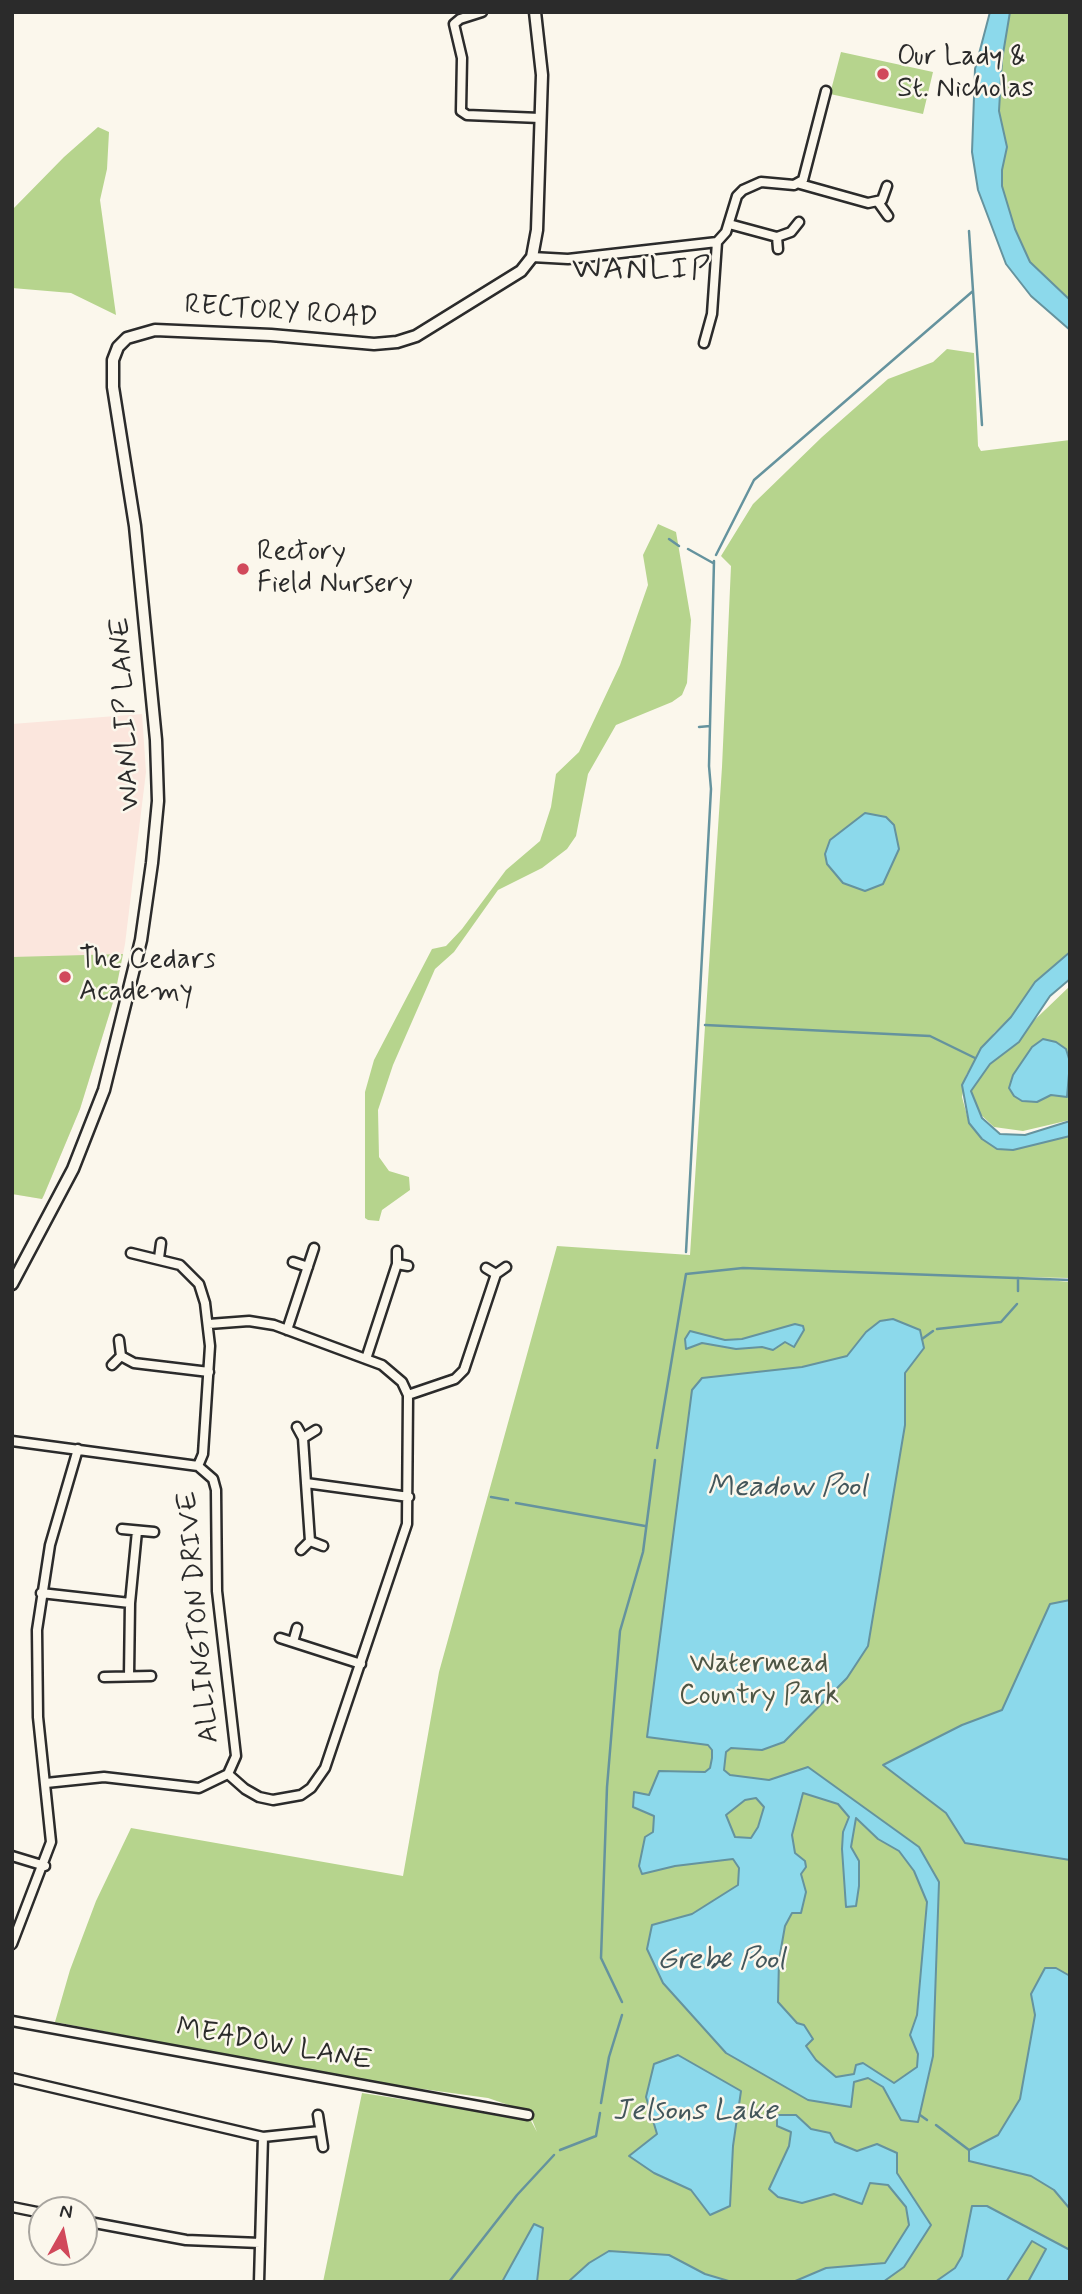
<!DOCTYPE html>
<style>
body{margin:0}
#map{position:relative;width:1082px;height:2294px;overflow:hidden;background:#fbf7ec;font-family:Mynerve,sans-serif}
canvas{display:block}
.frame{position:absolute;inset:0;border:14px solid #2b2b2b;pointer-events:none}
.north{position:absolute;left:28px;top:2196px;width:70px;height:70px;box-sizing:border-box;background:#fbf7ec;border:2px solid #a8a59f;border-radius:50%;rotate:9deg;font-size:19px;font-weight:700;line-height:28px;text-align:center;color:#2b2b2b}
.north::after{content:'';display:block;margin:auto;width:24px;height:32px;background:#d1495b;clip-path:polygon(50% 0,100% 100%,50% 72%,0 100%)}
</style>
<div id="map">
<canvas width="1082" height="2294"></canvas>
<div class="frame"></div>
<div class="north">N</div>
</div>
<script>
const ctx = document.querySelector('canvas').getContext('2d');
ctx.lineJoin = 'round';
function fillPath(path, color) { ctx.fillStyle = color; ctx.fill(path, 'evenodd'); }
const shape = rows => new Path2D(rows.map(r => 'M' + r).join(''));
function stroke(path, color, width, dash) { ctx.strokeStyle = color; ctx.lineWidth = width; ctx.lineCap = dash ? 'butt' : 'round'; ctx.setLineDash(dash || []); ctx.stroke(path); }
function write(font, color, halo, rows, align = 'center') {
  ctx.font = font + ' Mynerve,sans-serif'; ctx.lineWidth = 5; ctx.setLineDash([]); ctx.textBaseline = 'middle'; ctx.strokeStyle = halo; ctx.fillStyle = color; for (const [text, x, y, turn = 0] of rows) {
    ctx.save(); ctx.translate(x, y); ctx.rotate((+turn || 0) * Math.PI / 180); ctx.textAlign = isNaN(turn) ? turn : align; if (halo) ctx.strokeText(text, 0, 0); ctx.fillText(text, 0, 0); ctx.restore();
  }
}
const built = shape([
 [142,714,146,772,125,944,114,999,80,1109,44,1195,42,1199,12,1194,12,724]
]);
const green = shape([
 [1010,12,1070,12,1070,322,1026,270,1002,186,999,111,1002,60],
 [841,52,933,72,923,114,830,94],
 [98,127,109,132,107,169,100,200,116,315,71,293,12,288,12,210,64,157],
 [947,349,974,353,978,446,981,451,1070,440,1070,952,1035,982,1011,1017,994,1033,966,1075,962,1097,969,1123,1013,1150,1070,1136,1070,1278,1013,1277,1070,1282,1070,2282,323,2282,362,2093,530,2119,537,2132,529,2112,488,2098,364,2081,55,2022,70,1970,96,1901,131,1828,403,1876,439,1672,557,1246,690,1255,722,767,731,566,721,556,753,504,822,437,888,379,933,362],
 [658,524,676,532,691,620,687,683,682,695,672,702,616,725,588,774,576,836,567,849,542,868,498,890,454,952,435,969,393,1065,378,1110,379,1157,389,1171,409,1177,410,1190,382,1210,379,1221,368,1220,365,1218,365,1092,374,1060,432,949,446,946,462,929,506,870,540,841,551,807,556,774,579,752,620,665,648,585,643,555],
 [123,954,114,999,80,1109,44,1195,42,1199,12,1194,12,957],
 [1070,986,1070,1120,1023,1131,994,1127,979,1113,969,1096,971,1081]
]);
const water = shape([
 [990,12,1010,12,1002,60,999,111,1007,147,1002,170,1002,186,1015,229,1030,262,1070,300,1070,330,1031,296,1006,264,978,190,972,152,975,69,990,12],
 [865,813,886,817,894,825,899,849,883,884,865,891,843,883,827,864,825,854,830,840,865,813],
 [1070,952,1070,979,1050,996,1019,1042,990,1064,971,1091,982,1118,1000,1134,1025,1135,1070,1121,1070,1136,1013,1150,997,1149,982,1139,969,1123,962,1085,981,1048,1011,1017,1035,982,1070,952],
 [1043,1039,1056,1042,1066,1049,1070,1062,1067,1097,1051,1095,1037,1102,1022,1101,1014,1096,1009,1088,1013,1075,1032,1047,1043,1039],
 [893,1319,920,1330,924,1348,905,1373,905,1425,868,1646,847,1678,784,1742,762,1750,731,1748,726,1752,724,1770,730,1775,769,1780,808,1767,919,1847,939,1882,933,2056,918,2122,901,2120,883,2087,868,2078,854,2082,851,2107,808,2100,726,2053,663,1983,647,1949,652,1925,692,1914,738,1885,739,1868,733,1859,675,1866,642,1874,639,1866,645,1837,653,1832,654,1816,633,1807,634,1792,649,1795,659,1771,705,1772,710,1768,712,1758,712,1750,708,1745,647,1737,692,1390,702,1378,802,1367,847,1356,866,1332,880,1321,893,1319],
 [803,1793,838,1804,849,1817,843,1832,842,1849,846,1907,856,1906,859,1886,859,1861,851,1847,856,1818,878,1839,899,1851,914,1871,927,1902,917,2015,910,2035,918,2054,917,2067,894,2083,863,2063,856,2065,854,2074,836,2077,816,2060,806,2046,813,2039,804,2025,797,2023,778,2002,779,1960,785,1926,792,1913,801,1913,806,1892,801,1874,806,1867,805,1861,795,1853,792,1835,803,1793],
 [756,1798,764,1807,758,1827,751,1838,735,1837,726,1815,745,1800,756,1798],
 [795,1324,803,1326,804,1330,794,1347,785,1342,773,1350,762,1347,736,1349,702,1343,686,1349,685,1339,690,1331,725,1340,742,1339,795,1324],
 [1070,1600,1070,1860,965,1843,946,1813,883,1765,962,1725,1002,1710,1050,1604,1070,1600],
 [1045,1968,1056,1968,1070,1976,1070,2209,1054,2190,1031,2176,969,2161,969,2150,998,2135,1020,2099,1035,2015,1031,1994,1045,1968],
 [678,2055,741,2091,733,2146,730,2206,710,2215,691,2190,654,2173,629,2156,657,2134,646,2097,654,2064,678,2055],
 [777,2115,796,2115,811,2129,830,2133,835,2142,857,2151,877,2144,897,2153,897,2173,931,2225,904,2267,883,2282,793,2282,826,2268,885,2263,909,2225,906,2207,888,2185,870,2183,862,2204,834,2194,802,2203,778,2197,769,2189,789,2146,791,2132,777,2126,777,2115],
 [972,2206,987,2206,1070,2250,1070,2282,1028,2282,1046,2249,1032,2241,1006,2282,935,2282,955,2268,962,2256,972,2206],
 [534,2224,543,2228,537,2282,502,2282,534,2224],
 [609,2251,669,2255,705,2274,732,2282,568,2282,589,2263,609,2251]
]);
const stream = shape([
 [969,231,982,425],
 [669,539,679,546],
 [688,549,713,563],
 [716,555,754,480,973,291],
 [699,727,710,726],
 [705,1025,930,1036,975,1058],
 [686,1252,711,789,709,766,714,561],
 [1018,1291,1018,1278],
 [937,1329,1001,1322,1017,1304],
 [922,1339,933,1331],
 [657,1448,686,1274,743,1268,1070,1280],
 [491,1497,508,1500],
 [516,1503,645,1526],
 [622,2002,601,1958,607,1787,620,1631,643,1552,655,1460],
 [601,2103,609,2057,622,2015],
 [920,2115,927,2120],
 [936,2125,969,2150],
 [560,2150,596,2136,600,2113],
 [449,2282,517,2195,554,2155]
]);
const minor = shape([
 [482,12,460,19,454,24,462,58,461,111,467,115,540,118],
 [800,184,868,203,882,200,887,186],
 [878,202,888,216],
 [729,224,777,237,791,232,799,222],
 [777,237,778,249],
 [532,257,568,259,717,242,726,232,737,196,743,190,761,182,794,185,803,180,826,91],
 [704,343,712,314,717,242],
 [159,1258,161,1243],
 [293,1262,308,1267],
 [397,1264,408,1266],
 [486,1268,496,1274],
 [209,1324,249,1321,274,1325,382,1365,402,1382,408,1395,407,1524,325,1768,311,1788,301,1795,273,1800,259,1797,245,1789,228,1774],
 [287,1330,314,1248],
 [119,1340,121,1356,134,1363,209,1372],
 [366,1359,397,1264,397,1251],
 [112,1365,121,1356],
 [408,1395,455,1379,464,1370,496,1274,506,1267],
 [297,1427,303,1438,306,1483,409,1497],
 [303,1438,316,1430],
 [12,1441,198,1466],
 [306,1483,310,1541],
 [122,1529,154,1532],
 [301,1550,310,1541,323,1546],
 [41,1593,130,1603,137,1531],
 [280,1638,361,1664],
 [293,1642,297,1628],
 [129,1676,130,1603],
 [104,1677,151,1676],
 [46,1783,104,1777,199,1788,228,1774,236,1756,217,1591,216,1490,213,1479,198,1466,203,1454,210,1346,205,1303,199,1284,180,1265,131,1253],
 [12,1856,45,1866],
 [12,1944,51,1842,38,1717,37,1630,50,1545,78,1449],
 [12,2021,528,2115],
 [12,2078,263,2137,320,2131],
 [318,2115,323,2147],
 [12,2207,42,2213],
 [84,2221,186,2240,260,2243],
 [259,2282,263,2137]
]);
const tertiary = shape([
 [12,1284,73,1169,104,1090,141,940,152,863,158,801,156,740,135,526,113,387,113,360,118,347,127,338,155,330,271,335,374,344,397,342,416,336,521,271,532,257,537,230,542,75,535,12]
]);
const markers = [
 [883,74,7,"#d1495b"],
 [243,569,7,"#d1495b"],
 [65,977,7,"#d1495b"]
];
const poiNames = [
 ["Our Lady &",897,58],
 ["St. Nicholas",897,90],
 ["Rectory",257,553],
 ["Field Nursery",257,585],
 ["The Cedars",79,961],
 ["Academy",79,993]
];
const streetNames = [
 ["RECTORY ROAD",281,313,4],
 ["WANLIP LANE",127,714,-93],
 ["ALLINGTON DRIVE",200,1617,-95],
 ["MEADOW LANE",274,2046,10]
];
const parkNames = [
 ["Watermead",759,1665],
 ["Country Park",759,1697]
];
const waterNames = [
 ["Meadow Pool",787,1489],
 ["Grebe Pool",721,1962],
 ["Jelsons Lake",695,2113]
];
const quarterNames = [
 ["WANLIP",642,271]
];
fillPath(built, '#fbe6dd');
fillPath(green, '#b6d48d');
fillPath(water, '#8cd9eb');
stroke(water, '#65939e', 2);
stroke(stream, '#65939e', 2.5);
stroke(minor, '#2b2b2b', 13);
stroke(tertiary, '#2b2b2b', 15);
stroke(minor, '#fbf7ec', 8);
stroke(tertiary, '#fbf7ec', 10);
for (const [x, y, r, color] of markers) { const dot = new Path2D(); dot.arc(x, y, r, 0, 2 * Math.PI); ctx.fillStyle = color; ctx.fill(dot); stroke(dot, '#fbf7ec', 2.5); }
write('28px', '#2b2b2b', '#fbf7ec', poiNames, 'left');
write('28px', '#2b2b2b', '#fbf7ec', streetNames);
write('28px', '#4e5544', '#fbf7ec', parkNames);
write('italic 30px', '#43565b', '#fbf7ec', waterNames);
ctx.letterSpacing = '2px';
write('32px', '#2b2b2b', '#fbf7ec', quarterNames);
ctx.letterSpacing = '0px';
</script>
